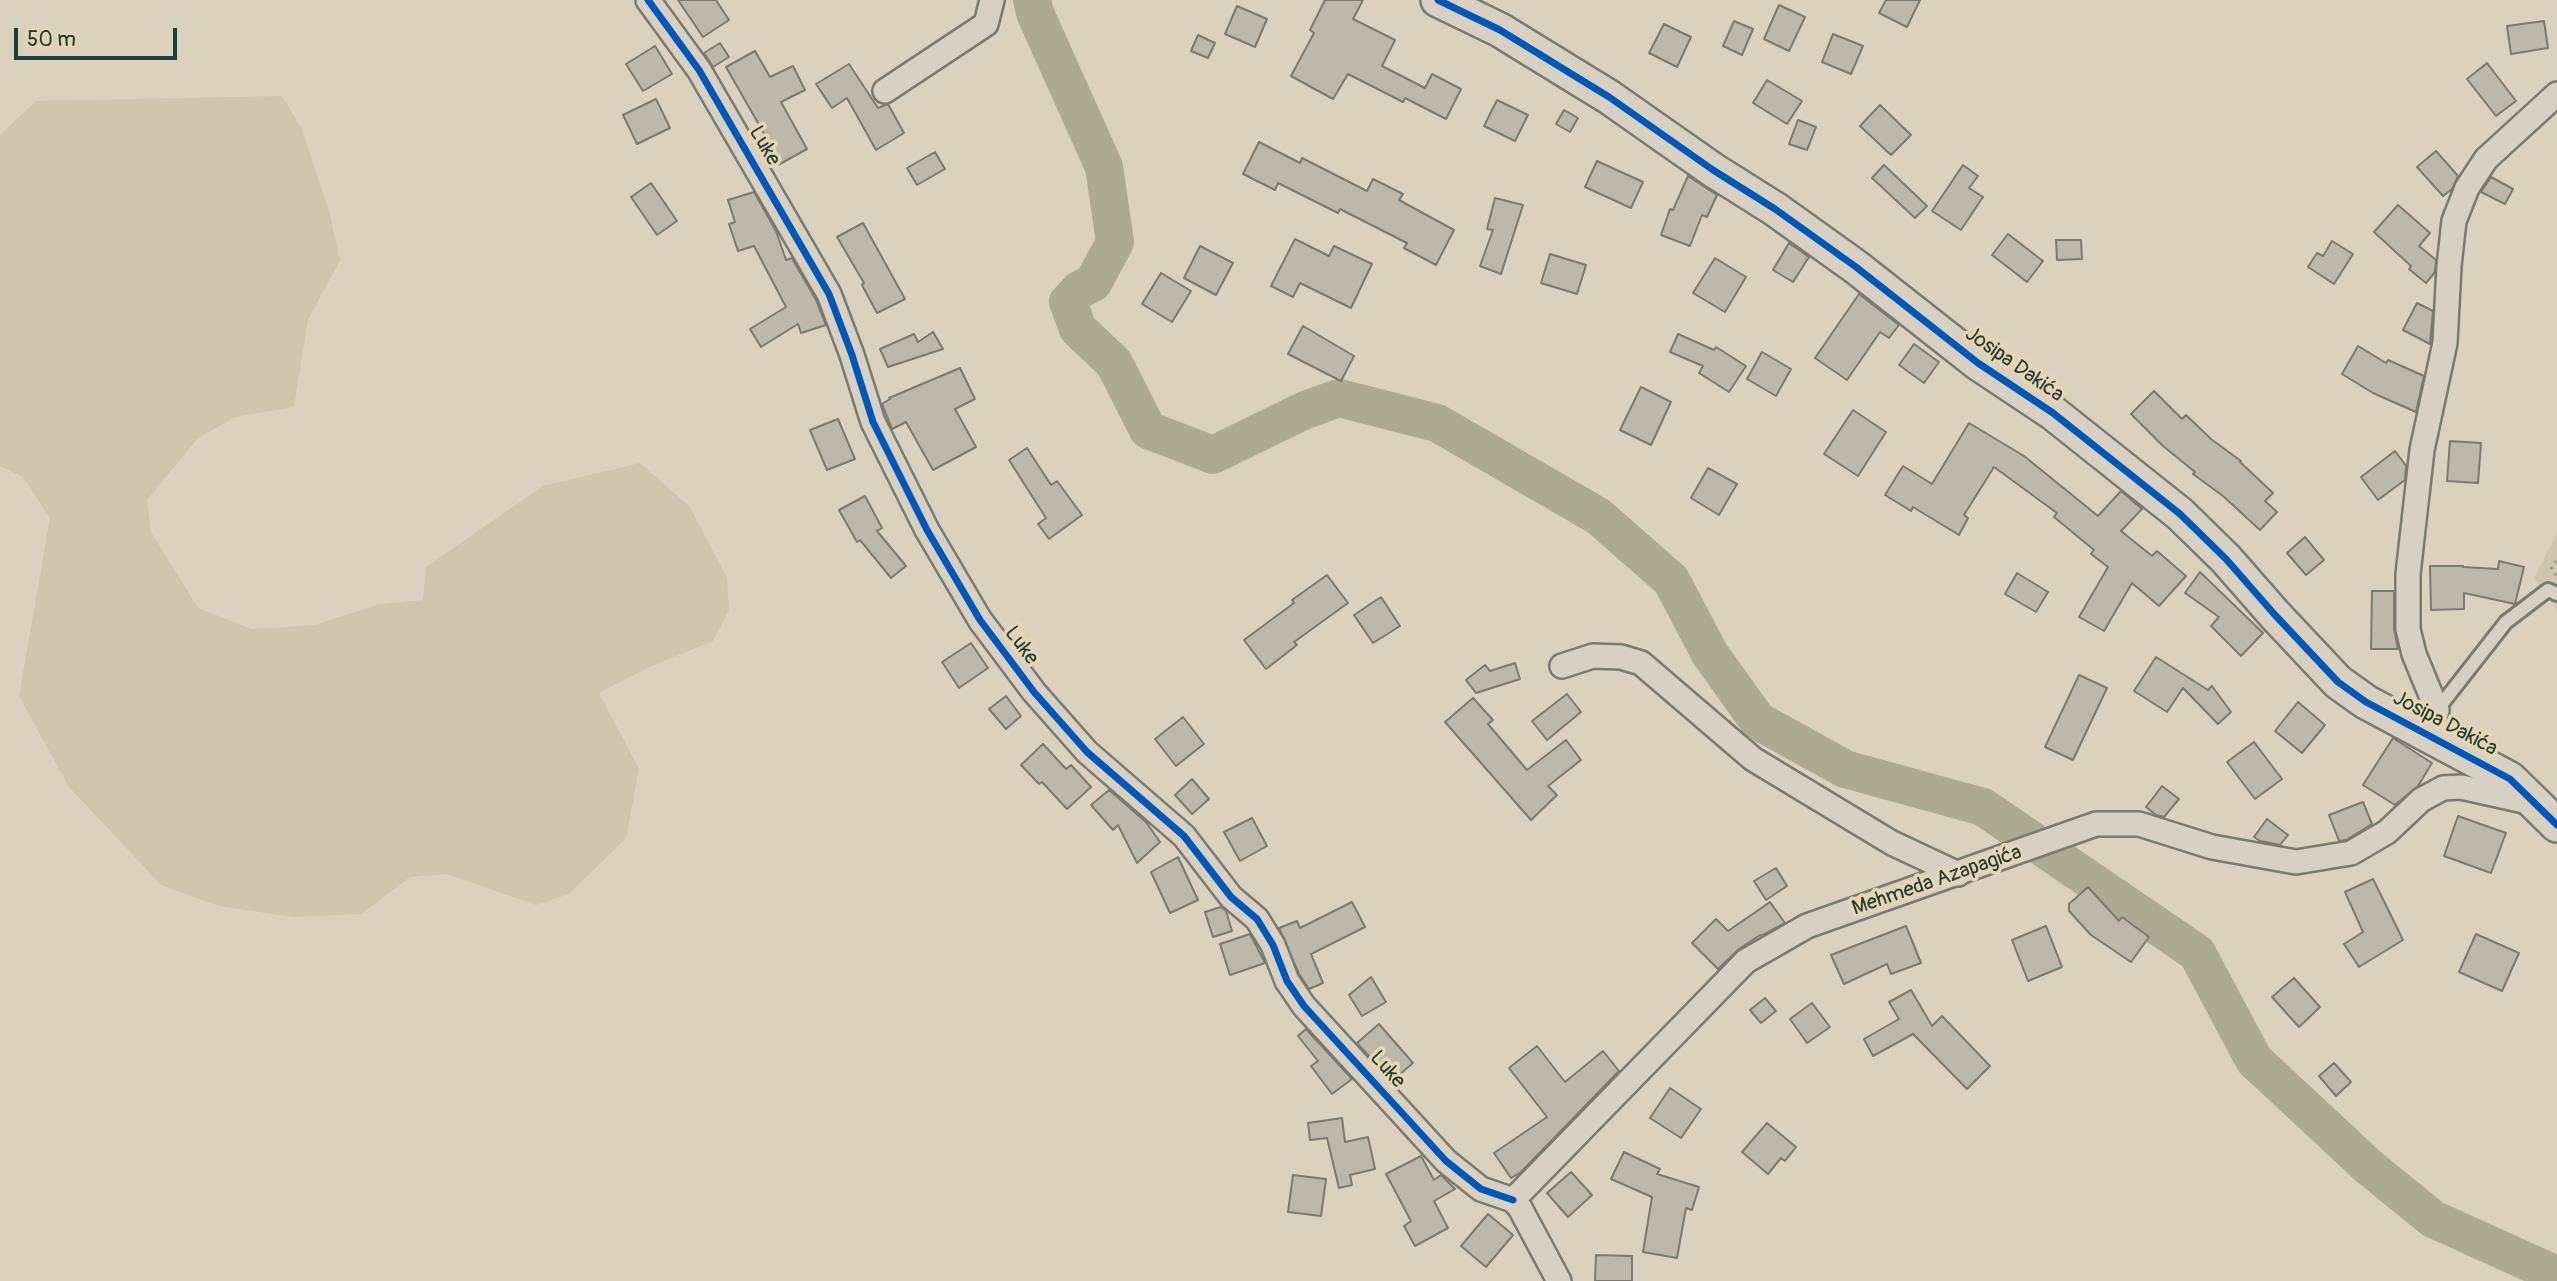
<!DOCTYPE html>
<meta charset="utf-8">
<style>
body{margin:0}
#map{position:relative;width:2557px;height:1281px;overflow:hidden;background:#dcd1bf;font-family:Pangolin,sans-serif}
canvas{display:block}
.scale{position:absolute;left:14px;top:28px;width:163px;height:32px;box-sizing:border-box;border:4px solid #1f3d34;border-top:0;padding-left:9px;font-size:21px;line-height:24px;white-space:nowrap;color:#1f3d34;-webkit-text-stroke:5px #e8d4b3;paint-order:stroke}
</style>
<div id="map">
<canvas width="2557" height="1281"></canvas>
<div class="scale">50 m</div>
</div>
<script>
const ctx = document.querySelector('canvas').getContext('2d');
ctx.lineJoin = 'round';
function fillPath(path, color) { ctx.fillStyle = color; ctx.fill(path, 'evenodd'); }
const shape = rows => new Path2D(rows.map(r => 'M' + r).join(''));
function stroke(path, color, width, dash) { ctx.strokeStyle = color; ctx.lineWidth = width; ctx.lineCap = dash ? 'butt' : 'round'; ctx.setLineDash(dash || []); ctx.stroke(path); }
function write(font, color, halo, rows, align = 'center') {
  ctx.font = font + ' Pangolin,sans-serif'; ctx.lineWidth = 7; ctx.setLineDash([]); ctx.textBaseline = 'middle'; ctx.strokeStyle = halo; ctx.fillStyle = color; for (const [text, x, y, turn = 0] of rows) {
    ctx.save(); ctx.translate(x, y); ctx.rotate((+turn || 0) * Math.PI / 180); ctx.textAlign = isNaN(turn) ? turn : align; if (halo) ctx.strokeText(text, 0, 0); ctx.fillText(text, 0, 0); ctx.restore();
  }
}
const green = shape([
 [282,96,302,129,329,211,340,260,308,320,294,407,235,417,197,439,147,500,151,532,198,608,252,629,315,625,380,604,423,600,426,567,543,486,640,463,690,507,727,578,729,610,713,641,647,668,599,693,639,769,626,838,569,894,536,905,447,874,410,877,361,914,293,917,219,906,161,885,69,787,19,696,50,518,23,477,0,466,0,135,36,101],
 [2557,533,2557,610,2534,578]
]);
const river = shape([
 [1032,0,1035,13,1104,167,1115,242,1093,283,1079,290,1068,302,1078,329,1114,363,1148,430,1213,455,1305,410,1339,398,1437,423,1598,516,1671,580,1710,654,1758,721,1845,769,1983,807,2197,953,2254,1060,2369,1167,2433,1219,2557,1275]
]);
const building = shape([
 [678,0,716,0,729,20,703,37,678,0],
 [1325,0,1363,0,1353,19,1395,40,1382,66,1425,88,1432,74,1461,89,1446,119,1405,98,1403,102,1348,74,1333,99,1291,76,1314,33,1310,30,1325,0],
 [1886,0,1920,0,1907,27,1879,13,1886,0],
 [1779,5,1805,17,1789,51,1764,39,1779,5],
 [1237,6,1267,19,1255,47,1225,34,1237,6],
 [1734,21,1753,29,1742,55,1723,46,1734,21],
 [2544,21,2548,48,2511,54,2507,26,2544,21],
 [1664,24,1691,37,1677,67,1649,53,1664,24],
 [1833,34,1863,46,1851,74,1822,62,1833,34],
 [1198,35,1215,43,1208,58,1191,51,1198,35],
 [720,43,729,57,713,67,704,53,720,43],
 [655,46,672,74,643,91,626,64,655,46],
 [755,51,770,77,793,66,805,90,781,102,807,149,778,165,763,138,766,137,726,67,755,51],
 [2487,63,2516,101,2496,116,2467,79,2487,63],
 [849,64,878,108,888,104,904,133,876,150,847,98,832,108,816,84,849,64],
 [1767,80,1802,101,1787,124,1753,103,1767,80],
 [656,99,670,128,637,144,623,115,656,99],
 [1497,100,1528,115,1515,141,1484,126,1497,100],
 [1880,105,1911,135,1891,155,1860,126,1880,105],
 [1564,110,1578,118,1570,132,1556,124,1564,110],
 [1798,120,1816,127,1807,150,1789,144,1798,120],
 [1259,142,1300,163,1302,158,1367,191,1373,179,1403,194,1399,200,1454,230,1436,265,1404,248,1407,243,1340,209,1338,213,1278,183,1275,190,1243,174,1259,142],
 [2436,151,2458,176,2452,189,2443,196,2417,167,2436,151],
 [935,152,945,169,917,185,907,168,935,152],
 [1597,161,1643,182,1631,208,1585,187,1597,161],
 [1884,165,1927,206,1915,218,1872,178,1884,165],
 [1963,165,1978,176,1969,188,1983,197,1961,230,1932,211,1963,165],
 [1688,176,1717,195,1707,217,1702,215,1690,246,1661,235,1670,209,1673,210,1688,176],
 [2491,177,2513,189,2505,204,2481,192,2491,177],
 [651,183,677,221,657,235,631,197,651,183],
 [754,192,776,231,786,260,792,258,816,300,826,325,801,333,798,324,761,347,750,329,786,307,754,246,738,251,729,224,735,222,728,200,754,192],
 [1495,198,1523,205,1501,274,1480,266,1493,230,1487,229,1495,198],
 [2398,205,2430,233,2419,246,2436,260,2435,272,2426,283,2409,269,2411,266,2374,232,2398,205],
 [863,223,905,299,877,313,862,285,864,283,837,237,863,223],
 [2008,234,2043,261,2027,282,1992,255,2008,234],
 [1295,239,1329,256,1334,246,1372,264,1351,308,1300,283,1293,297,1271,286,1295,239],
 [2056,240,2081,240,2082,259,2057,260,2056,240],
 [2332,241,2353,254,2334,284,2308,267,2317,253,2323,256,2332,241],
 [1789,243,1809,257,1793,282,1773,270,1789,243],
 [1200,246,1233,263,1216,295,1184,278,1200,246],
 [1550,254,1586,265,1577,294,1541,283,1550,254],
 [1715,258,1746,277,1725,312,1693,293,1715,258],
 [1161,273,1191,291,1172,322,1142,304,1161,273],
 [1859,294,1899,325,1889,338,1880,332,1847,380,1815,358,1859,294],
 [2417,303,2433,311,2430,344,2403,330,2417,303],
 [1303,326,1354,356,1341,381,1288,354,1303,326],
 [933,332,943,349,888,367,880,349,914,334,918,342,933,332],
 [1678,334,1714,350,1716,347,1746,366,1729,392,1699,373,1703,366,1670,352,1678,334],
 [1914,344,1939,362,1924,383,1899,365,1914,344],
 [2358,346,2386,363,2388,360,2424,376,2416,412,2373,393,2342,374,2358,346],
 [1762,352,1791,369,1776,396,1747,379,1762,352],
 [960,368,975,399,955,409,976,447,933,470,906,422,892,429,882,404,890,399,889,398,960,368],
 [1641,387,1671,402,1651,445,1620,430,1641,387],
 [2154,391,2182,419,2186,415,2211,439,2241,461,2240,462,2273,493,2265,501,2277,512,2260,530,2223,496,2193,474,2195,472,2163,446,2131,414,2154,391],
 [1853,410,1886,432,1858,476,1824,454,1853,410],
 [838,419,855,459,827,470,810,430,838,419],
 [1969,423,2024,456,2098,516,2121,491,2142,509,2121,531,2152,556,2157,551,2186,576,2159,606,2132,583,2104,631,2079,617,2108,567,2091,554,2094,550,2054,517,2057,513,1994,467,1964,515,1968,518,1959,535,1913,507,1911,511,1885,495,1903,466,1932,484,1969,423],
 [2450,441,2481,443,2478,483,2447,481,2450,441],
 [1027,448,1051,485,1057,481,1082,515,1049,539,1038,524,1046,518,1009,460,1027,448],
 [2395,451,2406,466,2405,480,2378,500,2361,477,2395,451],
 [1708,468,1737,484,1719,515,1691,498,1708,468],
 [865,496,882,528,877,531,906,566,891,578,860,540,857,542,839,510,865,496],
 [2305,537,2324,560,2306,575,2287,553,2305,537],
 [2499,561,2524,567,2515,604,2464,593,2464,609,2431,610,2430,566,2463,566,2463,567,2498,569,2499,561],
 [2200,572,2263,633,2241,656,2211,626,2219,617,2185,593,2200,572],
 [2017,573,2048,592,2036,612,2005,594,2017,573],
 [1327,575,1348,603,1294,642,1297,645,1266,669,1244,640,1294,603,1292,600,1327,575],
 [2372,591,2394,591,2394,629,2398,649,2371,649,2372,591],
 [1381,597,1400,626,1373,643,1354,615,1381,597],
 [971,643,988,668,959,688,942,662,971,643],
 [2156,657,2208,690,2212,686,2231,712,2218,724,2183,688,2167,712,2134,691,2156,657],
 [1515,663,1520,679,1476,693,1466,680,1485,665,1490,671,1515,663],
 [2079,675,2107,688,2073,760,2045,747,2079,675],
 [1567,694,1581,712,1547,740,1532,721,1567,694],
 [1006,696,1021,716,1006,729,989,709,1006,696],
 [1473,698,1493,720,1488,724,1527,770,1566,740,1581,760,1548,786,1557,795,1531,820,1445,722,1473,698],
 [2298,702,2325,725,2302,753,2275,731,2298,702],
 [1183,717,1204,744,1176,766,1155,739,1183,717],
 [2393,738,2432,763,2418,786,2395,805,2363,785,2393,738],
 [2254,742,2282,779,2255,799,2227,762,2254,742],
 [1043,744,1066,769,1071,765,1091,787,1067,809,1042,782,1039,784,1021,765,1043,744],
 [1192,779,1209,799,1192,814,1175,795,1192,779],
 [2162,786,2179,799,2164,817,2156,815,2146,807,2162,786],
 [1109,790,1146,822,1160,842,1137,863,1118,825,1113,830,1091,805,1109,790],
 [2363,802,2372,824,2346,840,2339,841,2329,815,2363,802],
 [2458,816,2506,833,2491,873,2444,856,2458,816],
 [1252,818,1267,846,1240,861,1224,832,1252,818],
 [2267,819,2288,835,2280,845,2260,841,2254,837,2267,819],
 [1178,857,1198,900,1170,913,1151,872,1178,857],
 [1776,868,1787,886,1766,900,1754,881,1776,868],
 [2373,879,2403,940,2359,967,2344,944,2363,932,2345,892,2373,879],
 [2088,887,2119,921,2122,917,2149,937,2131,962,2091,935,2069,911,2069,904,2088,887],
 [1352,902,1365,927,1311,954,1323,983,1309,989,1299,974,1279,928,1297,921,1300,928,1352,902],
 [1770,902,1785,923,1761,936,1760,935,1739,949,1718,969,1692,943,1716,919,1728,931,1770,902],
 [1221,907,1226,911,1232,931,1213,937,1205,912,1221,907],
 [1906,926,1921,963,1891,974,1887,964,1844,984,1831,955,1906,926],
 [2046,926,2062,967,2028,981,2012,940,2046,926],
 [1250,934,1265,963,1230,975,1220,944,1250,934],
 [2476,934,2519,953,2502,991,2459,972,2476,934],
 [1371,977,1386,1002,1362,1016,1349,995,1371,977],
 [2294,978,2320,1007,2299,1027,2272,997,2294,978],
 [1911,990,1932,1026,1942,1016,1990,1066,1967,1089,1913,1034,1873,1056,1864,1039,1899,1019,1889,1002,1911,990],
 [1765,998,1776,1011,1761,1023,1750,1010,1765,998],
 [1812,1003,1830,1027,1807,1043,1790,1019,1812,1003],
 [1379,1024,1413,1063,1392,1081,1357,1043,1379,1024],
 [1306,1029,1352,1079,1332,1094,1311,1066,1318,1061,1298,1036,1306,1029],
 [1537,1046,1565,1082,1603,1051,1619,1071,1521,1172,1511,1178,1494,1153,1547,1117,1509,1068,1537,1046],
 [2334,1063,2351,1082,2336,1096,2319,1076,2334,1063],
 [1670,1088,1701,1109,1681,1138,1650,1118,1670,1088],
 [1342,1118,1345,1142,1368,1137,1375,1169,1350,1175,1352,1185,1339,1188,1327,1138,1310,1140,1308,1123,1342,1118],
 [1767,1123,1796,1147,1785,1161,1781,1158,1768,1174,1742,1152,1767,1123],
 [1624,1152,1660,1169,1657,1174,1699,1187,1692,1210,1686,1208,1677,1258,1643,1252,1652,1197,1611,1179,1624,1152],
 [1421,1156,1434,1180,1441,1175,1455,1189,1434,1201,1448,1228,1415,1246,1404,1226,1411,1221,1386,1174,1421,1156],
 [1571,1172,1592,1195,1568,1217,1547,1193,1571,1172],
 [1293,1175,1326,1179,1321,1216,1288,1212,1293,1175],
 [1488,1214,1513,1235,1486,1267,1461,1246,1488,1214],
 [1596,1255,1632,1256,1632,1281,1595,1281,1596,1255]
]);
const path = shape([
 [2556,575,2552,568,2557,559]
]);
const service = shape([
 [2437,710,2506,622,2548,590,2557,594]
]);
const minor = shape([
 [648,0,699,70,829,294,852,355,873,422,927,530,980,620,1034,692,1087,752,1184,836,1231,897,1257,919,1273,945,1287,981,1304,1006,1446,1161,1481,1189,1513,1200],
 [885,91,986,24,992,0],
 [1562,666,1593,656,1621,657,1641,663,1753,759,1892,843,1958,874],
 [2431,736,2437,710,2414,654,2408,629,2408,574,2422,450,2445,343,2449,266,2454,221,2467,188,2486,159,2557,94],
 [1513,1200,1746,961,1807,926,2096,824,2139,824,2212,847,2296,862,2351,853,2387,832,2421,800,2443,788,2461,787,2533,803],
 [1513,1200,1520,1208,1559,1281]
]);
const secondary = shape([
 [1438,0,1500,30,1609,97,1713,170,1775,209,1856,267,1978,363,2053,413,2180,514,2226,559,2275,615,2338,682,2366,702,2510,779,2557,825]
]);
const cycleway = shape([
 [648,0,699,70,829,294,852,355,873,422,927,530,980,620,1034,692,1087,752,1184,836,1231,897,1257,919,1273,945,1287,981,1304,1006,1446,1161,1481,1189,1513,1200],
 [1438,0,1500,30,1609,97,1713,170,1775,209,1856,267,1978,363,2053,413,2180,514,2226,559,2275,615,2338,682,2366,702,2510,779,2557,825]
]);
const streetNames = [
 ["Luke",764,146,60],
 ["Josipa Dakića",2014,365,35],
 ["Luke",1021,646,53],
 ["Josipa Dakića",2445,724,28],
 ["Mehmeda Azapagića",1937,881,-19],
 ["Luke",1387,1070,48]
];
fillPath(green, '#d0c5ad');
stroke(river, '#adaa94', 38);
fillPath(building, '#beb8ab');
stroke(building, '#7a7a70', 2);
stroke(service, '#7a7a70', 18);
stroke(minor, '#7a7a70', 28);
stroke(secondary, '#7a7a70', 38);
stroke(path, '#9b9a90', 3.5, [2, 5]);
stroke(service, '#d8d0c3', 12);
stroke(minor, '#d8d0c3', 23);
stroke(secondary, '#d8d0c3', 33);
stroke(cycleway, '#0057b8', 7);
write('21px', '#1f3d34', '#e8d4b3', streetNames);
</script>
